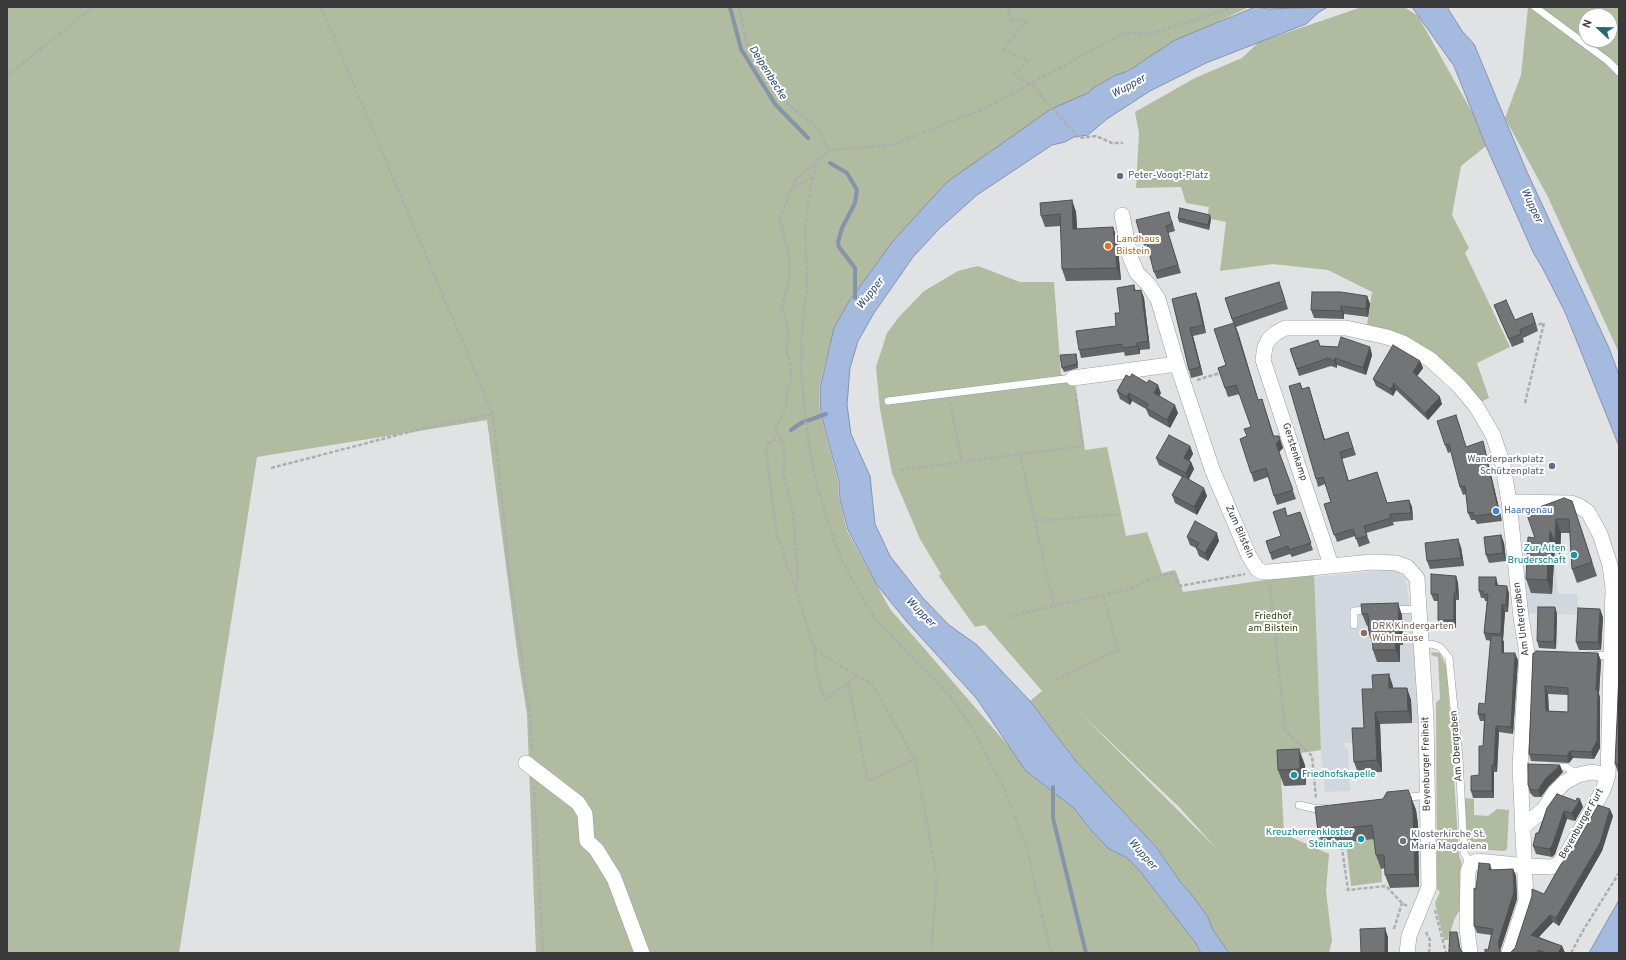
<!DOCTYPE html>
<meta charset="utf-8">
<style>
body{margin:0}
#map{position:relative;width:1626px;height:960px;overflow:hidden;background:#e0e2e4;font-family:Overpass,sans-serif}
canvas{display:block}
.frame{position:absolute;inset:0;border:8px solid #3a3a3b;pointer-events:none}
.north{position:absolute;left:1578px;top:8px;width:40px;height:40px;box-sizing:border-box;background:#fff;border:1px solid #b0b0b1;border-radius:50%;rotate:292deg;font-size:11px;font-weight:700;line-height:16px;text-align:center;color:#3a3a3b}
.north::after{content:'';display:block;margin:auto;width:14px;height:18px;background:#206b74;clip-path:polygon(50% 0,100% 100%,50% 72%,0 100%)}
</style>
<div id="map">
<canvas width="1626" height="960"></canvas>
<div class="frame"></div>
<div class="north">N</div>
</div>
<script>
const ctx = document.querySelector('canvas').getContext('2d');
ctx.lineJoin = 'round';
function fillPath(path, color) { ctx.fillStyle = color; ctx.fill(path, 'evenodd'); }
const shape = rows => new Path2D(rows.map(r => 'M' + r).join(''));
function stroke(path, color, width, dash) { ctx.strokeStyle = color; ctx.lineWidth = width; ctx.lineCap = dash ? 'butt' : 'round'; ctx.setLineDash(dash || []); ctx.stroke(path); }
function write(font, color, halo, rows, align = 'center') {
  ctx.font = font + ' Overpass,sans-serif'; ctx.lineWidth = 4; ctx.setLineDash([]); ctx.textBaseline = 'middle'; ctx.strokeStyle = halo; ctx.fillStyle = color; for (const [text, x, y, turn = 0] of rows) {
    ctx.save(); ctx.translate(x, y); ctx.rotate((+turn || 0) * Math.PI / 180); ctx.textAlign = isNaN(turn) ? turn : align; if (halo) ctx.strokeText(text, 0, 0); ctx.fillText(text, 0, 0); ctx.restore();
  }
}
const built = shape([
 [1530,547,1554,549,1558,594,1577,594,1579,615,1527,613,1526,593],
 [1389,570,1398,571,1404,577,1407,585,1417,682,1418,723,1364,724,1364,740,1357,743,1344,743,1345,748,1348,748,1350,791,1325,792,1321,750,1314,577]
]);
const green = shape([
 [7,7,1249,7,1201,30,1035,122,834,328,819,388,820,413,838,481,839,499,847,531,890,609,1012,750,1025,770,1075,809,1090,829,1109,849,1126,857,1139,870,1195,942,1201,953,536,953,527,714,518,658,487,420,257,457,179,953,7,953],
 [1362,7,1404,7,1418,16,1473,114,1486,146,1461,166,1452,215,1469,248,1465,253,1510,347,1477,363,1489,398,1481,402,1367,325,1372,292,1328,270,1273,264,1220,271,1226,222,1207,218,1209,207,1186,203,1181,187,1136,188,1139,133,1135,112,1195,78,1242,58,1259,42],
 [1528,7,1619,7,1619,353,1548,197,1505,118,1521,75],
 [1586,16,1610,16,1610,40,1586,40],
 [978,266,1020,282,1054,282,1061,374,1075,383,1085,450,1107,447,1126,536,1147,532,1162,573,1175,570,1183,592,1314,573,1321,750,1280,756,1284,834,1329,854,1326,891,1332,941,1329,953,1229,953,1213,930,1208,917,1192,895,1181,883,1157,848,1075,760,1030,701,1042,691,985,625,975,627,939,576,941,574,920,539,892,473,880,409,876,367,887,333,899,317,924,291,958,271],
 [1078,711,1180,808,1216,848],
 [1432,652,1440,653,1447,668,1459,856,1461,861,1464,886,1464,902,1454,920,1448,940,1444,940,1435,903,1440,892,1437,889,1436,703,1440,699,1438,657,1431,655],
 [1464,798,1474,799,1474,815,1488,816,1497,809,1509,810,1507,849,1504,851,1473,849,1468,845],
 [1380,838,1382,882,1351,886,1346,842]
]);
const water = shape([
 [1255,7,1268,9,1328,7,1319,12,1306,24,1206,63,1150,91,1107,119,1088,135,1074,137,1065,142,1052,145,977,195,939,229,913,257,874,313,858,341,850,368,847,405,851,434,870,476,875,524,890,556,923,598,949,625,977,645,1030,701,1075,760,1157,848,1181,883,1192,895,1208,917,1213,930,1229,953,1201,953,1195,942,1139,870,1126,857,1109,849,1090,829,1075,809,1025,770,977,699,907,622,877,585,848,530,840,500,839,481,821,414,820,388,834,328,848,303,893,241,947,182,1051,109,1088,93,1093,88,1114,76,1128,71,1175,40,1255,7],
 [1412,7,1447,7,1462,31,1474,44,1527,172,1609,348,1619,375,1619,446,1565,312,1543,269,1533,252,1486,146,1454,66,1412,7],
 [1619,900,1619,953,1589,953,1590,951,1619,900]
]);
const stream = shape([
 [730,7,741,49,775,104,808,138],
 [830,163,847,173,857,190,855,203,842,228,838,242,839,247,855,268,855,298],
 [791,430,801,423,826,414],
 [1053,787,1053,818,1086,953]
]);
const path = shape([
 [321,7,493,414,509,569,530,715,532,751],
 [739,7,746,40,756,60,789,105,818,128,829,150],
 [1010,7,1008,11,1013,21,1027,20,1003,50,1029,60,1014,75,1030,83,1079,138,1096,136,1112,143,1123,143],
 [7,76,93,7],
 [813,177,792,188,780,217,790,261,789,280,782,307,789,331,786,349,790,363,792,379,788,389,786,406,776,427,776,431,783,441,785,461,783,471,793,511,798,579,795,588,815,649,816,670,825,700,858,675],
 [792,188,797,178,817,162],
 [1197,380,1223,372],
 [950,403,962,462],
 [1525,403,1544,323,1536,325],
 [782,441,776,439,768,443,766,451,777,536,782,546,787,567,790,572,795,588],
 [1020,454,1054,606,1127,590,1155,577,1175,573,1180,586,1245,574],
 [271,468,421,429,493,414],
 [900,470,1083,446,1075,390],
 [1035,521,1119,514],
 [1270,584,1285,730,1312,756,1316,798],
 [1009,617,1054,606],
 [815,649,837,664,872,684,915,759,937,878,931,953],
 [1056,680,1118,650,1103,595],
 [848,683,868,781,915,759],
 [534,786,543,953],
 [1319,831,1320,847,1342,848,1348,890,1386,886,1402,903,1407,906],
 [1435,910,1446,953],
 [1394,929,1402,903],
 [1426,932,1430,940,1429,953],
 [1051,953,1027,849,1005,790,971,726,950,696,876,620,842,562,826,516,814,474,806,425,801,369,802,334,807,284,805,229,811,184,817,161,829,150,892,145,985,108,1124,33,1149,34,1235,7],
 [1449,953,1450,938],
 [1571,953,1584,929,1619,873]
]);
const lane = shape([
 [1535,7,1608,61,1619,72],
 [888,401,1073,378],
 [1392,610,1420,609],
 [1354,625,1354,611,1370,610],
 [1422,645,1432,644,1440,647,1449,658,1459,758,1464,853,1471,864],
 [1589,655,1612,656],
 [1552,767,1566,767,1578,775],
 [1402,798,1428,795],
 [1299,805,1317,809,1324,808]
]);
const street = shape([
 [1122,215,1130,257,1137,273,1148,284,1158,299,1177,364,1212,469,1249,556,1257,569,1262,572,1269,572,1372,562,1396,563,1407,567,1417,578,1426,719,1429,887,1409,936,1407,953],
 [1073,378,1177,364],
 [1331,565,1263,360,1265,347,1269,339,1276,333,1285,328,1346,328,1387,337,1403,343,1431,360,1459,386,1476,406,1493,435,1503,465,1509,502,1521,617,1527,653,1520,766,1526,900,1509,953],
 [526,763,578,803,585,814,587,841,596,849,614,878,642,953],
 [1522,828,1544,809,1555,792,1565,782,1578,775,1592,772,1608,775],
 [1470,953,1467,929,1468,871,1471,864,1478,861,1526,866,1551,867,1557,865,1567,854,1603,790,1608,775,1613,588,1610,565,1600,534,1588,512,1579,506,1571,503,1509,502]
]);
const wall = shape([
 [1072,200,1076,212,1077,229,1113,227,1117,239,1121,280,1066,281,1062,269,1061,226,1045,227,1041,216],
 [1210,215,1211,219,1209,230,1179,222,1178,218],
 [1172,220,1175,231,1168,233,1181,273,1157,279,1154,272,1147,245,1144,246,1141,238],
 [1134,285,1136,291,1141,290,1144,298,1150,349,1140,350,1140,354,1125,356,1124,352,1081,358,1079,350,1116,326,1120,313],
 [1282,290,1288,309,1236,327,1258,400,1265,408,1274,436,1279,436,1283,448,1279,452,1296,499,1277,505,1268,477,1254,482,1240,439,1247,436,1251,427,1240,394,1228,397,1218,368,1226,365,1233,323,1225,298],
 [1196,293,1199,301,1206,333,1193,336,1203,375,1191,378,1189,370,1172,299],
 [1367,296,1370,304,1368,317,1344,314,1344,319,1314,318,1311,310],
 [1494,305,1515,320,1532,313,1538,331,1523,338,1524,342,1512,347,1497,313],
 [1320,346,1338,347,1370,347,1372,355,1366,375,1337,365,1337,368,1331,366,1299,376,1290,349],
 [1076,354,1077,358,1078,368,1064,372,1062,368],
 [1420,361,1423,368,1417,376,1442,404,1428,420,1396,390,1393,396,1376,386,1373,379],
 [1300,383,1302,388,1311,394,1325,440,1348,432,1356,455,1342,459,1349,481,1377,472,1387,503,1409,500,1412,507,1413,520,1393,522,1394,525,1366,533,1370,543,1359,547,1355,536,1337,542,1324,504,1331,502,1325,484,1318,487,1316,479],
 [1117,391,1161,393,1159,396,1178,413,1170,428,1149,416,1146,409,1132,401,1130,405,1120,399],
 [1459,423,1466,447,1485,449,1502,521,1477,524,1475,520,1471,520,1468,513,1466,494,1463,495,1460,487,1451,452,1448,453,1445,445],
 [1190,446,1193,454,1189,460,1191,462,1194,469,1189,479,1207,496,1197,515,1175,503,1172,495,1182,477,1159,465,1156,458],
 [1572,501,1597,576,1577,583,1572,569,1570,533,1561,533,1560,556,1555,545,1552,594,1531,593,1526,579,1535,538],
 [1300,512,1313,550,1292,557,1290,554,1272,560,1266,541,1281,536,1287,516],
 [1501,535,1504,543,1506,561,1489,563,1486,555],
 [1187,537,1219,541,1208,561,1199,556,1196,548,1190,545],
 [1461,547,1464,566,1430,569,1427,561],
 [1456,576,1458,583,1459,600,1456,600,1456,628,1440,628,1438,620,1438,601,1434,601,1431,594],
 [1498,585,1509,593,1508,612,1505,612,1503,640,1504,642,1504,653,1518,660,1513,734,1499,732,1497,772,1494,772,1494,798,1473,798,1471,791,1479,775,1483,746,1484,721,1480,721,1478,714,1485,704,1491,641,1486,640,1484,633,1487,601,1485,601,1484,598,1481,598,1479,591],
 [1555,607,1557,614,1556,649,1539,648,1537,641],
 [1362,614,1402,615,1403,645,1400,645,1400,662,1377,662,1373,650,1373,645,1369,634,1368,626,1367,626],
 [1603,617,1601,650,1579,650,1576,642],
 [1533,653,1598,653,1601,661,1599,694,1600,698,1600,748,1594,759,1573,758,1569,763,1531,761,1529,754],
 [1548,694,1568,695,1568,712,1549,711],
 [1619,677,1619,772,1618,772,1615,764],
 [1393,686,1393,688,1407,688,1411,700,1412,723,1380,724,1382,772,1358,773,1354,762,1364,728,1373,689],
 [1305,765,1306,785,1284,786,1278,770],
 [1563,772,1549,786,1541,797,1534,797,1530,793,1528,785],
 [1411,797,1416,810,1418,824,1419,887,1390,888,1385,875,1385,868,1381,869,1376,855,1374,839,1323,845,1318,832],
 [1583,807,1575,821,1567,819,1555,854,1552,857,1536,854,1533,846,1547,808],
 [1613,816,1602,851,1559,926,1553,922,1539,937,1562,946,1565,953,1510,953,1515,948,1544,894],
 [1490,864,1492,870,1513,869,1516,876,1517,899,1500,951,1501,952,1488,950,1491,935,1477,933,1474,926,1476,889]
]);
const shadedWall = shape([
 [1072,200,1076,212,1078,241,1073,229],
 [1210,215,1211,219,1209,230,1208,225],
 [1113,227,1117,239,1121,280,1117,268],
 [1141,290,1144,298,1150,349,1148,341],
 [1196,293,1199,301,1206,333,1203,325],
 [1367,296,1370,304,1368,317,1366,309],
 [1341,306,1344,314,1344,319,1341,311],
 [1532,313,1535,321,1538,331,1535,323],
 [1234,323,1238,332,1261,409,1258,400],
 [1190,328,1193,336,1203,375,1200,367],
 [1137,343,1140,350,1140,354,1137,346],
 [1370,347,1372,355,1366,375,1363,368],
 [1076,354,1077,358,1078,368,1077,364],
 [1335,358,1337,365,1337,368,1334,361],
 [1420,361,1423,368,1415,379,1413,372],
 [1394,383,1396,390,1393,396,1391,389],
 [1158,385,1161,393,1157,401,1154,393],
 [1309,387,1311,394,1327,447,1324,440],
 [1129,393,1132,401,1130,405,1127,397],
 [1440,397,1442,404,1428,420,1425,413],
 [1262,399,1276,443,1280,439,1283,448,1279,452],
 [1175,405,1178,413,1170,428,1167,420],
 [1483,441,1485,449,1502,521,1499,513],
 [1190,446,1193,454,1187,465,1184,458],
 [1191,462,1194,469,1188,480,1186,473],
 [1204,488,1207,496,1197,515,1194,507],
 [1409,500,1412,507,1413,520,1411,513],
 [1556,519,1561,533,1560,556,1555,542],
 [1550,531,1555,545,1552,594,1547,580],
 [1217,533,1219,541,1208,561,1205,553],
 [1501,535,1504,543,1506,561,1503,553],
 [1458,539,1461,547,1464,566,1461,558],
 [1456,576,1458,583,1459,600,1456,593],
 [1496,577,1498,585,1498,593,1495,585],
 [1507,586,1509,593,1508,612,1506,605],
 [1454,593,1456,600,1456,628,1454,620],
 [1398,603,1402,615,1403,645,1399,633],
 [1502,604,1505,612,1503,640,1504,642,1504,660,1502,653,1502,637,1501,634],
 [1555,607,1557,614,1556,649,1554,642],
 [1600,609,1603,617,1601,650,1598,642],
 [1395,633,1400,645,1400,662,1396,650],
 [1515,653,1518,660,1513,734,1511,727],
 [1598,653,1601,661,1599,694,1600,698,1600,748,1594,759,1591,752,1596,690],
 [1389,674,1393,686,1393,700,1389,688],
 [1545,686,1548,694,1549,718,1546,711],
 [1407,688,1411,700,1412,723,1408,711],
 [1375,712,1380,724,1382,772,1377,760],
 [1496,726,1499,732,1497,772,1494,765],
 [1299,749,1305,765,1306,785,1300,769],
 [1570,751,1573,758,1569,763,1567,756],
 [1492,765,1494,772,1494,798,1492,791],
 [1560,765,1563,772,1549,786,1541,797,1538,790,1546,778],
 [1411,797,1416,810,1418,824,1419,887,1415,874],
 [1580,799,1583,807,1575,821,1572,813],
 [1610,809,1613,816,1602,851,1559,926,1556,918],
 [1564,811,1567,819,1555,854,1552,857,1549,849],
 [1513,869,1516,876,1517,899,1500,951,1501,953,1500,953,1498,943],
 [1550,915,1553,922,1534,942,1531,935],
 [1385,928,1388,937,1388,953,1385,953],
 [1457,932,1459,940,1461,953,1459,947],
 [1562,946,1565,953,1558,953]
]);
const building = shape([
 [1072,200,1073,229,1113,227,1117,268,1062,269,1060,214,1041,216,1040,203,1072,200],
 [1180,208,1210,215,1208,225,1178,218,1180,208],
 [1169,212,1172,224,1166,226,1178,265,1154,272,1145,237,1141,238,1136,220,1169,212],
 [1279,282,1285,301,1232,319,1225,298,1279,282],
 [1134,285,1134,291,1141,290,1148,341,1137,343,1137,346,1122,348,1122,344,1079,350,1076,331,1116,326,1115,313,1120,313,1117,288,1134,285],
 [1312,292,1341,292,1367,296,1366,309,1341,306,1341,311,1311,310,1312,292],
 [1196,293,1203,325,1190,328,1200,367,1189,370,1172,299,1196,293],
 [1506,300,1515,320,1532,313,1535,323,1520,330,1521,334,1509,339,1494,305,1506,300],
 [1234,323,1258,400,1262,399,1273,436,1279,436,1280,439,1276,444,1293,490,1274,496,1266,468,1251,473,1240,439,1247,436,1244,429,1251,427,1236,385,1225,388,1218,368,1226,365,1214,329,1234,323],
 [1341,337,1370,347,1363,368,1335,358,1334,361,1328,358,1297,369,1290,349,1318,340,1320,346,1338,347,1341,337],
 [1393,345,1420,361,1413,372,1440,397,1425,413,1394,383,1391,389,1373,379,1393,345],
 [1076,354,1077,364,1062,368,1060,355,1076,354],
 [1132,374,1147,383,1149,380,1158,385,1154,393,1175,405,1167,420,1146,408,1148,404,1129,393,1127,397,1117,391,1126,375,1130,377,1132,374],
 [1300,383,1302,389,1309,387,1324,440,1348,432,1353,448,1340,452,1348,481,1377,472,1387,503,1409,500,1411,513,1390,514,1391,518,1364,526,1367,536,1356,539,1353,529,1334,535,1324,504,1331,502,1323,477,1316,479,1289,386,1300,383],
 [1456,415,1466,447,1483,441,1499,513,1474,516,1473,512,1468,513,1465,486,1460,487,1449,444,1445,445,1437,421,1456,415],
 [1169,435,1190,446,1184,458,1191,462,1186,473,1156,458,1169,435],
 [1183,476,1204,488,1194,507,1172,495,1183,476],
 [1564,498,1572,501,1592,562,1572,569,1569,519,1556,519,1555,542,1550,531,1547,580,1526,579,1528,537,1535,538,1526,512,1564,498],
 [1285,508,1287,516,1300,512,1311,543,1289,550,1288,546,1270,553,1266,541,1281,536,1273,512,1285,508],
 [1195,521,1217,533,1205,553,1196,548,1199,543,1187,537,1195,521],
 [1501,535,1503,553,1486,555,1484,537,1501,535],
 [1458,539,1461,558,1427,561,1425,543,1458,539],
 [1431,574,1456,576,1456,593,1454,593,1454,620,1438,620,1438,594,1431,594,1431,574],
 [1479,577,1496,577,1495,585,1507,586,1506,605,1502,604,1501,634,1484,633,1488,594,1483,594,1483,591,1479,591,1479,577],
 [1398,603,1399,633,1395,633,1396,650,1373,650,1372,634,1369,634,1368,614,1362,614,1361,604,1398,603],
 [1538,607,1555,607,1554,642,1537,641,1538,607],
 [1578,608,1600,609,1598,642,1576,642,1578,608],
 [1491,635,1502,636,1502,653,1515,653,1511,727,1496,726,1494,765,1492,765,1492,791,1471,791,1471,776,1479,775,1479,746,1483,746,1485,714,1478,714,1479,703,1485,704,1491,635],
 [1536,651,1598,653,1596,690,1598,690,1597,741,1591,752,1570,751,1567,756,1529,754,1533,653,1535,653,1536,651],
 [1545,686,1568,688,1568,712,1546,711,1545,686],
 [1389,674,1389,688,1407,688,1408,711,1375,712,1377,760,1354,762,1352,728,1364,728,1362,689,1373,689,1372,675,1389,674],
 [1619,677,1619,764,1615,764,1619,677],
 [1299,749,1300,769,1278,770,1277,750,1299,749],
 [1528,764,1560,765,1546,778,1538,790,1532,790,1528,785,1528,764],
 [1408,790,1411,797,1413,811,1415,874,1385,875,1384,855,1376,855,1372,825,1318,832,1315,807,1383,799,1387,792,1408,790],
 [1557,794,1576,801,1577,798,1580,799,1572,813,1564,811,1552,846,1549,849,1533,846,1536,833,1539,833,1547,808,1557,794],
 [1598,805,1610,809,1600,843,1556,918,1550,915,1531,935,1562,946,1558,953,1546,953,1538,950,1537,953,1510,953,1515,948,1532,896,1532,889,1544,894,1561,864,1572,851,1598,805],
 [1479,863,1490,864,1489,870,1513,869,1514,892,1498,943,1500,952,1503,953,1485,953,1485,949,1488,950,1493,929,1474,926,1474,888,1476,889,1479,863],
 [1385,928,1385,953,1361,953,1360,929,1385,928],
 [1450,932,1457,932,1459,947,1463,953,1449,953,1450,932]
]);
const markers = [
 [1120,176,4,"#5c6f8a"],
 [1108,246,4,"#e8710a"],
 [1552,466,4,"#5c6f8a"],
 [1496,511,4,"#3f7fe0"],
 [1574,555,4,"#0f9aa8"],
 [1364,633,4,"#8d6e63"],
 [1294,775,4,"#0f9aa8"],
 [1361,839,4,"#0f9aa8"],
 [1403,841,4,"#6b7280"]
];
const serviceNames = [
 ["Peter-Voogt-Platz",1128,176],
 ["Wanderparkplatz",1544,460,"right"],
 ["Schützenplatz",1544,472,"right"]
];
const foodNames = [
 ["Landhaus",1116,240],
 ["Bilstein",1116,252]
];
const streetNames = [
 ["Gerstenkamp",1294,452,72],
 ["Zum Bilstein",1239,532,66],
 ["Am Untergraben",1522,619,-97],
 ["Am Obergraben",1457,746,-94],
 ["Beyenburger Freiheit",1427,764,-91],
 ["Beyenburger Furt",1582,824,-60]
];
const shopNames = [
 ["Haargenau",1504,511]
];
const cultureNames = [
 ["Zur Alten",1566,549],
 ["Bruderschaft",1566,561],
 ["Friedhofskapelle",1302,775,"left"],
 ["Kreuzherrenkloster",1353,833],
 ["Steinhaus",1353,845]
];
const parkNames = [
 ["Friedhof",1273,617],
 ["am Bilstein",1273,629]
];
const educationNames = [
 ["DRK Kindergarten",1372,627],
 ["Wühlmäuse",1372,639]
];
const worshipNames = [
 ["Klosterkirche St.",1411,835],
 ["Maria Magdalena",1411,847]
];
const waterNames = [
 ["Deipenbecke",767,73,58],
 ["Wupper",1129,87,-29],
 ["Wupper",1531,206,65],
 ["Wupper",871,294,-52],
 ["Wupper",920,613,45],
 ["Wupper",1142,855,49]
];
fillPath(built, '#d0d7df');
fillPath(green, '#b0bba0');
fillPath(water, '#a4bade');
stroke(water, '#8494ad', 1);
stroke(stream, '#8494ad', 4);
stroke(lane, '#9b9d9f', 8);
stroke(street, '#9b9d9f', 16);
stroke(path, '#acaeaf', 2.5, [4, 2]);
stroke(lane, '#fff', 7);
stroke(street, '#fff', 15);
fillPath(wall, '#626465');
fillPath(shadedWall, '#505152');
fillPath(building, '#727475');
stroke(building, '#505152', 1);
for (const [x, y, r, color] of markers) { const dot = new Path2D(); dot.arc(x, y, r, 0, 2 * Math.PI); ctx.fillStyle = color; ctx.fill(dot); stroke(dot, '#fff', 1.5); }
write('10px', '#4e5e75', '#fff', serviceNames, 'left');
write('10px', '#c56008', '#fff', foodNames, 'left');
write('10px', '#3a3a3b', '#fff', streetNames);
write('10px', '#366cbe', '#fff', shopNames, 'left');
write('10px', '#0d838f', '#fff', cultureNames, 'right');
write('10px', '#2f4101', '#fff', parkNames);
write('10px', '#785e54', '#fff', educationNames, 'left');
write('10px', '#5b616d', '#fff', worshipNames, 'left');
write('italic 11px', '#2e4b7b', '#fff', waterNames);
</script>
